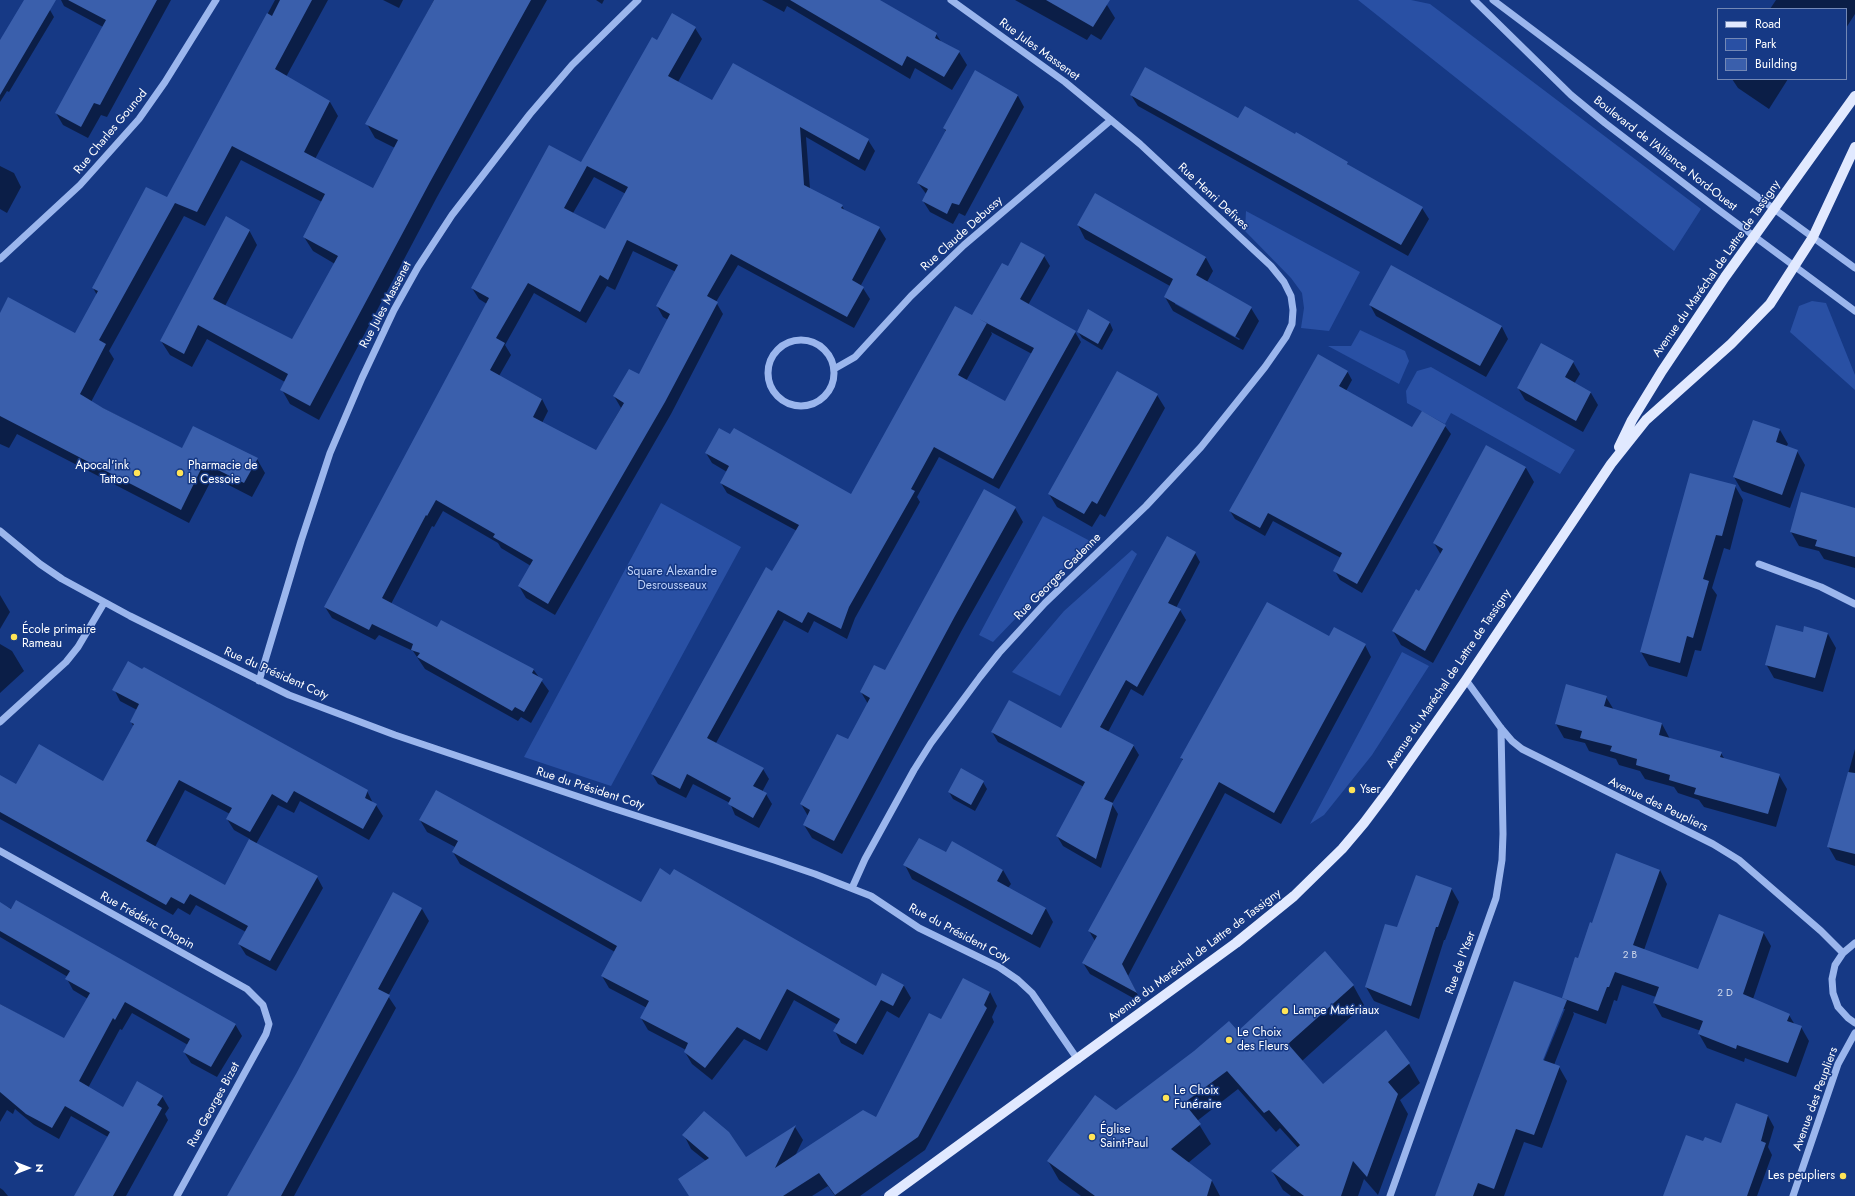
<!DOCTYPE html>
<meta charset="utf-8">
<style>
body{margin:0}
#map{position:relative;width:1855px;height:1196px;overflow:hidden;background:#163985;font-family:Jost,sans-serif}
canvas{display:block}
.legend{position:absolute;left:1717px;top:8px;width:130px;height:72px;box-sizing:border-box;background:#163985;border:1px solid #7388b6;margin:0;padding:5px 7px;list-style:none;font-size:12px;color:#fff}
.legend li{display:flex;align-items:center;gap:8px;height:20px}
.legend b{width:20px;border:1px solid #7388b6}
.north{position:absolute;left:8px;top:1148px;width:40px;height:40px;-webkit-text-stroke:3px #163985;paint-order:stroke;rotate:90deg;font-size:11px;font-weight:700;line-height:16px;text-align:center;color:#fff}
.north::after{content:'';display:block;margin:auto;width:14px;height:18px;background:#fff;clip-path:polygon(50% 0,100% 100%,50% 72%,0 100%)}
</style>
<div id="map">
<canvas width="1855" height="1196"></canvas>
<ul class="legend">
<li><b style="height:5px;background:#e1e9ff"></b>Road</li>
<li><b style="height:11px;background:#2950a4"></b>Park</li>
<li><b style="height:11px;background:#3a5fac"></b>Building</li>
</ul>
<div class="north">N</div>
</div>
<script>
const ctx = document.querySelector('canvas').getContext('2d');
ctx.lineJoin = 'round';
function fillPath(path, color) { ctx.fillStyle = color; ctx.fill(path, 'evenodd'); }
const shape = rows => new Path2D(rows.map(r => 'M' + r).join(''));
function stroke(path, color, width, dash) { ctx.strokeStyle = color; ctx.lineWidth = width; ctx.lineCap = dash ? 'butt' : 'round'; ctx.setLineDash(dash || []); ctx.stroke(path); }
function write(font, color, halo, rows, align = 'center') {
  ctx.font = font + ' Jost,sans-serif'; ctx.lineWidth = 3; ctx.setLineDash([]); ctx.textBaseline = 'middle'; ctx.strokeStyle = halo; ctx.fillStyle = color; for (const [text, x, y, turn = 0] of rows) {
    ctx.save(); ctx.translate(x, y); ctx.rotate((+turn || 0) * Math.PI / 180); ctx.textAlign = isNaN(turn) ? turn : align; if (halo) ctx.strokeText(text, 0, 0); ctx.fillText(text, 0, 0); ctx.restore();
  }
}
const green = shape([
 [1358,0,1411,0,1430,4,1701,209,1674,251],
 [1246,211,1360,272,1329,331,1301,328,1304,308,1302,293,1291,278,1245,231],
 [1812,301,1826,303,1855,375,1855,390,1790,332,1799,306],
 [1360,330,1405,351,1409,361,1399,384,1328,346,1351,346],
 [1431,367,1575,450,1560,474,1451,413,1445,424,1407,403,1406,391,1417,371],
 [661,503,741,547,611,786,524,757],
 [1043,516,1090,541,993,642,979,635],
 [1132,550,1137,554,1060,696,1012,672,1064,611],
 [1402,652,1429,666,1372,755,1324,815,1310,824]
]);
const shadow = shape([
 [25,0,32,0,50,10,54,17,9,92,7,91,0,102,0,41],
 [61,0,171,0,107,117,101,115,88,138,63,125,56,113,103,27,64,6],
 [275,0,328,0,286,77,330,102,338,116,315,159,373,189,395,148,375,138,367,124,434,0,547,0,437,197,319,420,290,404,282,390,285,382,207,339,192,367,170,355,161,341,249,230,257,245,225,306,292,340,335,264,313,251,304,237,322,202,241,160,205,226,184,216,109,351,114,359,91,402,182,449,257,459,265,473,252,497,213,477,189,523,17,434,9,448,0,444,0,315,76,334,97,295,93,288,168,199],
 [383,0,403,0,399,8],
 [596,0,604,0,602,4],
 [762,0,879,0,936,34,942,43,959,52,967,65,952,90,915,68,910,79,787,6,784,12],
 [1015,0,1107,0,1107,5,1115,18,1101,40,1091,34,1087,40],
 [1776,0,1855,0,1855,14,1846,28,1846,9,1770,9],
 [695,28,702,39,678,82,712,102,868,140,875,151,865,171,806,137,810,189,842,206,845,211,879,228,886,239,861,285,870,299,854,328,738,265,716,302,723,314,671,414,555,615,526,598,519,586,531,566,501,548,498,543,443,511,434,527,432,526,391,604,437,628,533,669,549,691,531,723,521,717,518,721,425,669,413,651,379,635,375,640,332,618,325,607,487,304,479,299,472,288,581,164,657,41],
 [594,177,626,194,606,230,573,213],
 [633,251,676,272,657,306,663,317,668,320,639,376,614,396,621,408,596,451,542,423,548,411,542,399,499,376,511,355,505,345,534,293,586,323,607,286,615,290],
 [976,72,1018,96,1024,107,965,216,959,213,953,224,930,212,923,201,927,195,918,183,946,132,944,128],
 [1732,79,1788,79,1769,109,1738,88],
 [1131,95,1239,119,1347,163,1349,167,1422,208,1429,219,1408,256,1138,106],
 [0,166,14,173,21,187,7,213,0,209],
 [1078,225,1206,258,1213,271,1207,282,1251,308,1259,321,1243,350,1173,311,1165,297,1170,286,1085,239],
 [1175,302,1240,339,1239,340,1175,304],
 [1044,256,1050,266,1028,305,1075,332,1081,342,999,489,939,457,917,497,920,502,855,618,847,639,814,621,808,633,784,620,716,743,763,769,769,779,762,792,766,794,772,804,759,828,735,815,730,803,693,784,686,798,658,784,652,774,797,531,727,493,721,483,727,472,712,463,706,453,851,495,1008,267],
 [991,332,1032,354,1005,402,966,381,992,334],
 [1391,266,1502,327,1508,339,1486,377,1376,316,1370,305],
 [1088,311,1110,323,1113,330,1102,350,1082,338,1078,332],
 [1573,362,1580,374,1574,384,1591,393,1598,405,1583,432,1525,400,1518,388],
 [1347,371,1352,380,1346,391,1413,429,1445,426,1451,434,1362,593,1340,580,1335,571,1341,558,1273,521,1265,536,1235,519,1230,511],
 [1157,395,1165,408,1105,517,1100,514,1092,527,1057,507,1049,494],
 [1780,430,1788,444,1786,447,1797,451,1805,465,1790,508,1742,491,1734,477],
 [1486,446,1526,468,1534,482,1433,663,1401,645,1393,631,1420,593,1441,555,1434,543],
 [1735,486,1743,500,1730,550,1724,548,1712,588,1717,595,1701,651,1695,650,1687,677,1649,666,1641,652],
 [1015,508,1023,522,962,630,842,854,812,838,804,825,808,816,801,804,848,741,868,704,861,692,885,672],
 [1855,509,1855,568,1824,559,1819,551,1799,546,1791,532],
 [1195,553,1200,562,1176,608,1180,610,1186,620,1143,696,1131,689,1108,732,1133,745,1139,755,1112,804,1118,814,1101,868,1063,846,1057,836,1084,787,998,742,992,732,1062,729],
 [0,595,10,612,0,629],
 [1803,634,1828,634,1836,648,1823,692,1774,678,1766,664],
 [1329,638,1365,645,1371,657,1281,824,1225,793,1128,976,1142,1003,1090,974,1083,963,1095,941,1089,931,1183,761,1181,758],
 [0,644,12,651,24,671,0,693],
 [114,689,367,791,373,803,376,805,383,816,369,840,300,801,294,813,278,805,256,844,317,877,323,888,276,971,246,955,239,944,246,932,196,905,190,915,178,908,173,915,0,819,0,783,16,785,103,782,134,727,131,722,137,710,120,701],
 [185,790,230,814,227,819,234,830,250,839,225,887,155,847],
 [1606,697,1614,710,1662,724,1670,739,1721,753,1725,760,1779,775,1787,789,1776,827,1704,807,1699,800,1678,793,1674,787,1645,779,1640,771,1619,765,1616,759,1589,751,1585,743,1564,738,1556,724],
 [1855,749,1855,866,1836,860,1828,846],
 [983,782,987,789,975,811,953,799,949,792],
 [420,820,642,903,670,876,877,987,883,975,904,986,911,998,899,1018,887,1011,863,1055,841,1043,835,1031,838,1025,794,1000,767,1051,744,1039,712,1080,692,1064,685,1052,686,1050,648,1030,641,1018,647,1008,609,988,602,976,615,952,460,864,453,852,455,847,427,832],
 [946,854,1003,870,1011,884,1008,888,1046,909,1053,922,1040,948,912,879,905,865],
 [1660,870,1667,884,1644,950,1698,970,1763,932,1771,946,1753,999,1789,1015,1795,1025,1801,1027,1809,1041,1796,1077,1745,1058,1744,1062,1707,1048,1699,1034,1701,1031,1662,1017,1654,1003,1656,997,1622,985,1617,1001,1614,1000,1606,1024,1573,1012,1574,1014,1554,1065,1559,1067,1567,1081,1542,1148,1524,1142,1504,1196,1436,1196,1564,1000,1563,998,1593,924],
 [1562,1009,1565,1009,1542,1065,1541,1064],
 [1451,888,1459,902,1445,940,1444,940,1419,1019,1374,1001,1366,987,1397,929],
 [0,903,235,1024,242,1036,217,1077,191,1063,184,1052,188,1045,132,1013,122,1030,120,1029,88,1088,124,1108,162,1096,169,1108,165,1114,168,1120,126,1196,75,1196,108,1137,71,1116,59,1139,34,1125,15,1109,13,1114,7,1110,0,1122,0,1004,65,1040,88,999,73,990,67,979,68,977,0,937],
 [422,909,429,921,388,996,396,1008,294,1196,229,1196],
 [1353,985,1364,1005,1302,1061,1323,1086,1386,1031,1409,1064,1420,1083,1400,1100,1408,1114,1378,1195,1364,1179,1358,1196,1291,1196,1283,1190,1272,1171,1298,1148,1280,1128,1276,1132,1238,1089,1197,1121,1211,1144,1188,1163,1212,1181,1220,1196,1081,1196,1059,1180,1048,1161,1116,1111,1238,1032],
 [990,992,997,1006,992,1017,994,1022,925,1150,860,1196,835,1196,828,1186,812,1196,689,1196,706,1161,691,1149,684,1135,746,1158,795,1127,803,1140,795,1156,877,1118,941,1020],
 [1736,1105,1768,1116,1774,1127,1768,1147,1772,1155,1757,1196,1664,1196,1704,1142,1722,1144],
 [0,1188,3,1190,8,1196,0,1196]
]);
const building = shape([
 [24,0,56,0,0,95,0,40],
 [68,0,157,0,100,105,94,103,81,127,55,113,106,20],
 [280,0,312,0,275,69,330,101,304,152,373,188,398,140,365,124,434,0,531,0,430,182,310,406,280,390,288,374,198,325,184,354,160,341,226,216,250,230,213,299,292,339,338,256,303,237,325,194,232,146,197,212,175,203,99,340,106,344,80,394,103,408,182,448,193,426,258,458,244,483,204,463,181,510,0,416,0,313,8,297,75,333,98,291,92,288,146,187,167,197,267,13,272,16],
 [790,0,880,0,937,33,935,38,960,51,944,77,907,56,902,66],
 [1046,0,1110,0,1093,27],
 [672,13,696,27,668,76,712,100,733,63,869,139,859,160,800,127,804,185,843,205,841,208,880,227,852,280,864,287,847,317,731,254,707,296,718,302,665,402,548,604,518,586,533,560,493,537,495,534,436,500,427,516,426,515,382,598,437,627,441,620,534,669,532,673,543,679,524,712,515,707,512,711,417,657,420,653,411,650,413,644,372,624,369,630,324,607,489,298,471,288,549,145,581,162,652,37,657,40],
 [587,166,628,187,605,229,564,208],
 [627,240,678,265,656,306,670,314,639,374,629,369,613,396,624,403,596,450,533,417,542,399,490,370,505,343,496,338,528,283,580,312,600,275,608,280],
 [1145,67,1238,118,1245,106,1295,134,1296,132,1348,162,1347,164,1423,207,1401,245,1130,95],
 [975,70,1018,95,959,205,952,203,947,214,922,201,928,189,917,183,946,130,943,128],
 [1095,193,1206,257,1196,275,1252,307,1235,337,1164,297,1173,279,1077,225],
 [1021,242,1045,255,1020,299,1076,331,993,479,934,447,911,489,915,491,849,607,841,629,808,612,802,623,778,610,707,738,764,768,753,786,767,793,753,818,728,804,731,798,687,774,680,789,651,774,766,567,772,571,799,525,720,483,729,466,705,453,719,428,730,434,734,428,851,494,955,306,972,315,1002,263,1008,266],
 [979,319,1034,348,1005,401,958,375,987,323],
 [1391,265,1502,326,1480,366,1369,305],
 [1088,309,1110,322,1098,344,1077,332],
 [1541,343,1574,361,1565,377,1591,392,1576,421,1517,388],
 [1318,354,1348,371,1339,386,1412,427,1422,411,1446,425,1357,584,1333,571,1342,553,1268,513,1260,528,1229,511],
 [1117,371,1158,394,1097,504,1092,501,1084,514,1048,494],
 [1753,420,1780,429,1776,442,1798,450,1782,495,1733,477],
 [1486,445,1526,467,1425,651,1392,631,1416,589,1419,591,1443,549,1433,543],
 [1690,473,1736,485,1722,536,1716,535,1703,579,1709,581,1693,638,1687,636,1680,663,1640,652],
 [984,489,1016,507,955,616,834,841,803,825,810,810,800,804,837,734,848,739,870,698,860,692,874,665,885,670],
 [1801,492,1855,508,1855,557,1815,546,1817,540,1790,532],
 [1167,536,1196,552,1168,603,1181,609,1137,687,1126,680,1100,727,1134,745,1104,799,1113,803,1096,859,1056,836,1085,782,991,732,1009,700,1061,728],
 [1267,602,1329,636,1334,627,1366,644,1274,813,1219,782,1122,964,1137,993,1082,963,1097,936,1088,931,1183,759,1180,758],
 [1776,625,1803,632,1804,626,1828,633,1815,678,1765,665],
 [128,661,142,669,144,667,368,790,365,798,377,804,363,829,294,791,287,803,272,794,250,832,226,819,232,808,179,780,146,841,225,885,249,839,318,876,270,961,238,944,248,926,190,894,184,904,171,897,166,905,0,812,0,775,16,784,39,744,103,781,134,724,130,722,139,704,112,690],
 [1566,684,1607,696,1604,706,1662,723,1659,735,1722,752,1720,757,1780,774,1768,814,1694,794,1696,788,1669,780,1670,775,1636,765,1637,759,1610,751,1612,746,1580,738,1582,731,1555,724],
 [961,768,984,781,971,805,948,792],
 [1848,772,1855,773,1855,854,1827,847],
 [436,790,641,902,660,868,670,875,674,869,876,986,882,973,904,985,893,1006,881,1000,856,1044,833,1031,840,1019,787,989,760,1040,737,1027,705,1068,684,1052,688,1043,640,1018,649,1001,601,976,617,946,452,852,458,841,419,820],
 [919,838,946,852,952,841,1003,870,997,881,1046,908,1032,935,903,865],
 [1616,853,1660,870,1633,945,1698,969,1719,914,1764,932,1743,994,1790,1014,1787,1021,1802,1026,1788,1063,1737,1045,1736,1049,1698,1034,1703,1021,1653,1003,1659,987,1615,972,1609,987,1607,987,1598,1011,1562,998,1575,957,1578,958,1590,922,1592,923],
 [1416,875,1452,888,1438,927,1436,927,1411,1006,1365,987,1385,924,1397,927],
 [393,892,422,908,378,989,390,995,281,1196,227,1196,296,1074],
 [16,900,236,1024,211,1067,183,1052,190,1039,125,1002,115,1020,113,1018,79,1081,123,1107,137,1081,163,1096,157,1105,162,1108,113,1196,74,1196,110,1132,65,1106,52,1128,26,1114,0,1092,0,1004,64,1038,90,993,65,979,70,971,0,931,0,902,11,909],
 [1325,951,1354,985,1288,1044,1323,1084,1386,1030,1410,1063,1388,1082,1398,1094,1367,1177,1353,1161,1341,1196,1304,1196,1271,1171,1300,1145,1269,1110,1264,1113,1227,1071,1184,1103,1201,1124,1171,1149,1212,1180,1207,1196,1095,1196,1047,1161,1095,1095,1116,1110,1194,1051,1229,1021,1238,1031],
 [963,978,990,992,984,1005,987,1008,918,1137,835,1195,819,1173,783,1196,689,1196,678,1179,709,1158,682,1135,704,1111,729,1132,746,1157,796,1125,775,1168,863,1110,876,1117,929,1013,941,1019],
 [1514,981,1567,1000,1543,1060,1560,1066,1534,1135,1516,1129,1494,1189,1478,1183,1473,1196,1435,1196],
 [1736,1103,1768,1115,1761,1141,1766,1143,1747,1196,1663,1196,1686,1135,1703,1141,1705,1137,1721,1143]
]);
const minor = shape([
 [1474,0,1571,95,1605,123,1716,208,1855,311],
 [1493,0,1670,133,1855,268],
 [0,259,80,185,139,119,165,82,216,0],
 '768 373a33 33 0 1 1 66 0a33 33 0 1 1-66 0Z',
 [834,369,855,357,911,296,964,245,1111,120],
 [0,531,40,564,62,579,130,616,289,695,395,735,609,807,774,860,815,874,871,896,919,928,999,967,1018,980,1032,993,1078,1060],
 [1759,564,1821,587,1855,604],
 [1466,680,1501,728,1512,741,1522,749,1713,844,1739,860,1821,931,1843,953],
 [259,681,301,541,330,453,362,378,394,310,418,267,452,215,530,114,572,65,638,0],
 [0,722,66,662,78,647,104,603],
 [0,851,247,989,263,1005,269,1024,266,1034,177,1196],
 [852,888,865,859,914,770,931,743,980,677,999,653,1045,603,1146,506,1201,447,1265,367,1286,337,1292,324,1293,310,1291,296,1284,282,1271,266,1140,144,1065,82,951,0],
 [1855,943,1843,953,1835,965,1832,979,1833,993,1838,1007,1848,1018,1855,1023],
 [1390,1196,1496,898,1502,860,1503,834,1501,728],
 [1793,1196,1838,1064,1855,1033]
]);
const major = shape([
 [1619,447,1632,420,1662,371,1725,277,1855,96],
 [889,1196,1236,943,1294,896,1342,849,1364,823,1388,791,1466,680,1611,464,1646,420,1731,344,1770,304,1813,237,1855,147]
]);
const markers = [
 [137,473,4,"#ffe457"],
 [180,473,4,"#ffe457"],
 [14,637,4,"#ffe457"],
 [1352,790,4,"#ffe457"],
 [1285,1011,4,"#ffe457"],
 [1229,1040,4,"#ffe457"],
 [1166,1098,4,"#ffe457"],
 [1092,1137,4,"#ffe457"],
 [1843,1176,4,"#ffe457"]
];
const numberNames = [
 ["2 B",1630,956],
 ["2 D",1725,994]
];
const streetNames = [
 ["Rue Jules Massenet",1039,50,36],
 ["Rue Charles Gounod",111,132,-50],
 ["Boulevard de l'Alliance Nord-Ouest",1665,154,38],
 ["Rue Henri Defives",1213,197,43],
 ["Rue Claude Debussy",962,234,-42],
 ["Avenue du Maréchal de Lattre de Tassigny",1717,269,-55],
 ["Rue Jules Massenet",386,305,-62],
 ["Rue Georges Gadenne",1058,577,-45],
 ["Rue du Président Coty",276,674,24],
 ["Avenue du Maréchal de Lattre de Tassigny",1449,679,-56],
 ["Rue du Président Coty",590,789,18],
 ["Avenue des Peupliers",1658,805,26],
 ["Rue Frédéric Chopin",147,921,29],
 ["Rue du Président Coty",959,934,28],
 ["Avenue du Maréchal de Lattre de Tassigny",1195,956,-37],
 ["Rue de l'Yser",1461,963,-70],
 ["Avenue des Peupliers",1816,1099,-70],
 ["Rue Georges Bizet",214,1105,-61]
];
const poiNames = [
 ["Apocal'ink",129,466,"right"],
 ["Tattoo",129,480,"right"],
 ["Pharmacie de",188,466],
 ["la Cessoie",188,480],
 ["École primaire",22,630],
 ["Rameau",22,644],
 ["Yser",1360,790],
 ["Lampe Matériaux",1293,1011],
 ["Le Choix",1237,1033],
 ["des Fleurs",1237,1047],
 ["Le Choix",1174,1091],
 ["Funéraire",1174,1105],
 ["Église",1100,1130],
 ["Saint-Paul",1100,1144],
 ["Les peupliers",1835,1176,"right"]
];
const parkNames = [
 ["Square Alexandre",672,572],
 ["Desrousseaux",672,586]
];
fillPath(green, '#2950a4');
fillPath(shadow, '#0007');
fillPath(building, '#3a5fac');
stroke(minor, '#9bb6ed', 7);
stroke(major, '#e1e9ff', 10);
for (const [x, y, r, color] of markers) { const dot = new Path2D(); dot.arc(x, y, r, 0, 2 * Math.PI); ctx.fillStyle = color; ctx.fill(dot); stroke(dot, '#163985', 1.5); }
write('10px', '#ced7ea', null, numberNames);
write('12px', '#fff', '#163985', streetNames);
write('12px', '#fff', '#163985', poiNames, 'left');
write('12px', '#c0d3fa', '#163985', parkNames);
</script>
